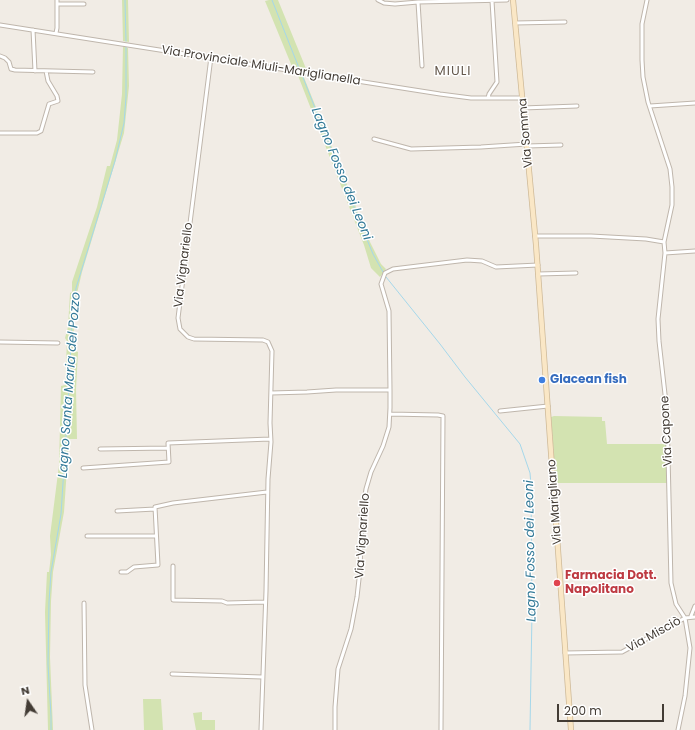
<!DOCTYPE html>
<meta charset="utf-8">
<style>
body{margin:0}
#map{position:relative;width:695px;height:730px;overflow:hidden;background:#f1ece5;font-family:Poppins,sans-serif}
canvas{display:block}
.north{position:absolute;left:8px;top:682px;width:40px;height:40px;-webkit-text-stroke:3px #fff;paint-order:stroke;rotate:347deg;font-size:11px;font-weight:700;line-height:16px;text-align:center;color:#433c35}
.north::after{content:'';display:block;margin:auto;width:14px;height:18px;background:#433c35;clip-path:polygon(50% 0,100% 100%,50% 72%,0 100%)}
.scale{position:absolute;left:557px;top:704px;width:107px;height:18px;box-sizing:border-box;border:2px solid #433c35;border-top:0;padding-left:5px;font-size:12px;line-height:14px;white-space:nowrap;color:#433c35;-webkit-text-stroke:3px #fff;paint-order:stroke}
</style>
<div id="map">
<canvas width="695" height="730"></canvas>
<div class="north">N</div>
<div class="scale">200 m</div>
</div>
<script>
const ctx = document.querySelector('canvas').getContext('2d');
ctx.lineJoin = 'round';
function fillPath(path, color) { ctx.fillStyle = color; ctx.fill(path, 'evenodd'); }
const shape = rows => new Path2D(rows.map(r => 'M' + r).join(''));
function stroke(path, color, width, dash) { ctx.strokeStyle = color; ctx.lineWidth = width; ctx.lineCap = dash ? 'butt' : 'round'; ctx.setLineDash(dash || []); ctx.stroke(path); }
function write(font, color, halo, rows, align = 'center') {
  ctx.font = font + ' Poppins,sans-serif'; ctx.lineWidth = 3; ctx.setLineDash([]); ctx.textBaseline = 'middle'; ctx.strokeStyle = halo; ctx.fillStyle = color; for (const [text, x, y, turn = 0] of rows) {
    ctx.save(); ctx.translate(x, y); ctx.rotate((+turn || 0) * Math.PI / 180); ctx.textAlign = isNaN(turn) ? turn : align; if (halo) ctx.strokeText(text, 0, 0); ctx.fillText(text, 0, 0); ctx.restore();
  }
}
const green = shape([
 [122,0,128,0,129,42,123,41],
 [269,0,278,0,307,71,293,69,265,1],
 [123,46,128,48,129,86,124,133,82,272,75,302,73,350,78,352,76,389,77,439,69,439,64,512,53,572,51,601,50,657,53,730,48,730,45,612,47,572,49,572,51,555,50,536,59,465,61,386,65,385,67,341,65,338,68,327,70,293,72,292,72,282,97,207,107,166,110,166,117,140,122,94],
 [297,73,303,75,370,242,381,264,386,269,380,277,371,268,364,245],
 [554,416,602,417,602,421,605,421,607,444,667,444,668,483,556,483,551,417],
 [143,699,161,699,163,730,144,730],
 [202,712,202,720,215,720,215,730,196,730,193,713]
]);
const stream = shape([
 [125,0,126,41],
 [272,0,299,68],
 [302,75,363,230,373,254,383,272],
 [386,277,440,344,465,377,520,444,530,473,531,485,532,612,530,730],
 [51,730,51,716,48,664,49,602,51,572,61,514,69,388,72,320,76,288,115,161,124,123,126,97,126,46]
]);
const street = shape([
 [378,0,384,3,395,4,418,2,507,0],
 [647,0,642,24,642,60,643,77,648,102,670,169,672,187,672,205,664,242,665,253,658,319,659,341,667,412,671,583,676,604,685,618,690,648,685,696,678,730],
 [418,2,422,66],
 [57,4,84,4],
 [515,23,565,22],
 [0,25,440,94,471,98,522,98],
 [33,30,35,71],
 [56,33,57,28,57,0],
 [0,56,5,58,9,62,11,69,15,70,93,72],
 [211,57,178,318,180,329,188,337,194,339,263,340,268,342,272,351,270,423,271,442,268,479,266,591,261,730],
 [488,98,489,94,497,82,492,1],
 [650,106,695,103],
 [523,108,577,106],
 [0,133,37,133,41,131,49,104,58,101,57,96,48,81,46,71],
 [374,139,411,149,481,147,527,144],
 [527,146,561,145],
 [535,236,591,236,646,239,664,242],
 [665,253,695,251],
 [538,274,576,273],
 [0,342,58,343],
 [390,390,389,311,381,284,385,273,393,269,467,260,482,261,496,267,538,265],
 [271,393,307,392,336,390,390,390,390,408,389,427,383,446,371,472,366,489,364,502,362,513,360,570,357,597,351,629,338,669,335,707,335,730],
 [500,411,548,406],
 [390,414,438,415,443,416,441,730],
 [100,449,168,448],
 [83,468,169,462,168,443,270,439],
 [117,511,155,509],
 [87,536,156,536],
 [173,566,173,600,222,601,227,603,265,602],
 [121,572,127,572,134,567,158,565,155,507,173,503,267,492],
 [84,603,85,685,92,730],
 [691,616,695,606],
 [565,653,622,652,685,618,695,617],
 [172,674,262,677]
]);
const secondary = shape([
 [513,0,536,245,571,730]
]);
const markers = [
 [542,380,4,"#3f7fe0"],
 [557,583,4,"#e0444e"]
];
const streetNames = [
 ["Via Provinciale Miuli-Mariglianella",261,66,9],
 ["Via Somma",526,133,-95],
 ["Via Vignariello",184,265,-83],
 ["Via Capone",667,431,-93],
 ["Via Marigliano",555,502,-94],
 ["Via Vignariello",363,536,-86],
 ["Via Misciò",654,635,-29]
];
const shopNames = [
 ["Glacean fish",550,380]
];
const healthNames = [
 ["Farmacia Dott.",565,576],
 ["Napolitano",565,590]
];
const neighbourhoodNames = [
 ["MIULI",453,72]
];
const waterNames = [
 ["Lagno Fosso dei Leoni",341,174,68],
 ["Lagno Santa Maria del Pozzo",70,385,-86],
 ["Lagno Fosso dei Leoni",531,551,-91]
];
fillPath(green, '#d3e3b1');
stroke(stream, '#a5d7ea', 1);
stroke(street, '#bfb6ac', 5);
stroke(secondary, '#ceb997', 6);
stroke(street, '#fff', 3);
stroke(secondary, '#fae7c6', 4.5);
for (const [x, y, r, color] of markers) { const dot = new Path2D(); dot.arc(x, y, r, 0, 2 * Math.PI); ctx.fillStyle = color; ctx.fill(dot); stroke(dot, '#fff', 1.5); }
write('12px', '#433c35', '#fff', streetNames);
write('bold 12px', '#366cbe', '#fff', shopNames, 'left');
write('bold 12px', '#be3a42', '#fff', healthNames, 'left');
ctx.letterSpacing = '1px';
write('13px', '#65594d', '#fff', neighbourhoodNames);
ctx.letterSpacing = '0px';
write('italic 13px', '#337a98', '#fff', waterNames);
</script>
